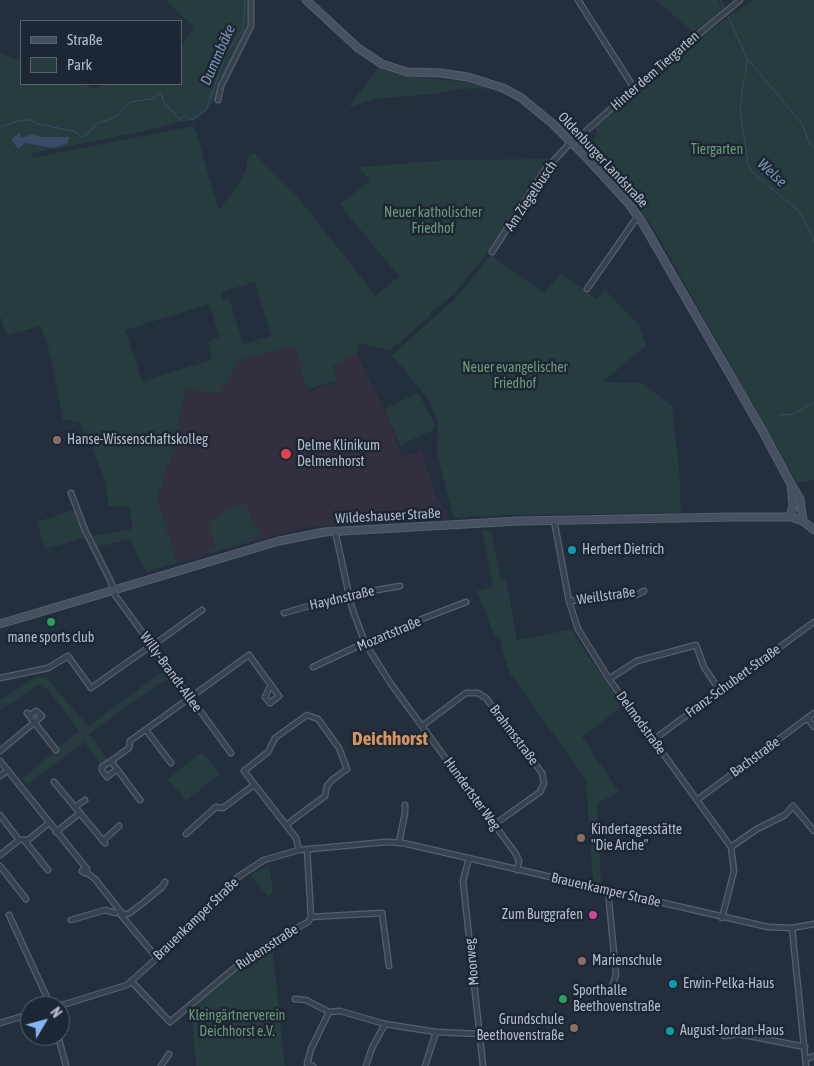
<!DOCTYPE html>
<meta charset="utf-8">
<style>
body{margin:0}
#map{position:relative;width:814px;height:1066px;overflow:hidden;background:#242f3e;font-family:"Asap Condensed",sans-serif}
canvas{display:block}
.legend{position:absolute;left:20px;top:20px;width:162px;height:65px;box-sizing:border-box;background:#1d2633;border:1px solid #59626f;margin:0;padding:6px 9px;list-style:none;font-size:15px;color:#b4bcc9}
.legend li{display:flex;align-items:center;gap:10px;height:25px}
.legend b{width:25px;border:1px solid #59626f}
.north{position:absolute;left:20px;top:996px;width:50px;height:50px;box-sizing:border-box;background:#1d2633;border:1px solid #59626f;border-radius:50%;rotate:53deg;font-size:14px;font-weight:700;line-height:20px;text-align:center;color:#b4bcc9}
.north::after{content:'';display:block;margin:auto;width:18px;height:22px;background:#8ab4f8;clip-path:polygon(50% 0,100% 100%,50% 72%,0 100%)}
</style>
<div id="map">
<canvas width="814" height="1066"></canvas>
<ul class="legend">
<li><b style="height:6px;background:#465061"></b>Straße</li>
<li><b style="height:14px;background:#263c3f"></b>Park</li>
</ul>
<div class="north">N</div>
</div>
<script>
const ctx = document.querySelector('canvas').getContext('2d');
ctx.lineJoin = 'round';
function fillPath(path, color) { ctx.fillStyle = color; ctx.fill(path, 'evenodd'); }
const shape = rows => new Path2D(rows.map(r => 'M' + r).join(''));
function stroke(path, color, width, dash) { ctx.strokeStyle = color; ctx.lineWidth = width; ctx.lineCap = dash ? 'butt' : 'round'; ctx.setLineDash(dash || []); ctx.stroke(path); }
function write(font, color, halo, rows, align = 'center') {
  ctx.font = font + ' "Asap Condensed",sans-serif'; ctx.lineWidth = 5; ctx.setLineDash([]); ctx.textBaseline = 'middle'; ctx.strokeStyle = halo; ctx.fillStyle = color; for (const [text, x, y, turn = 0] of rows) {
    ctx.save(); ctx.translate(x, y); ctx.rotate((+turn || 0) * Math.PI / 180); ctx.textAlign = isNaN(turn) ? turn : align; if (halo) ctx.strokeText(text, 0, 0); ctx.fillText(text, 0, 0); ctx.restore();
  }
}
const medical = shape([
 [295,346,308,392,339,381,332,366,356,353,387,415,402,457,422,451,434,491,449,519,393,520,351,525,305,527,177,563,157,498,171,457,186,388,228,382,239,360]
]);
const green = shape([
 [166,0,249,0,247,29,216,89,216,98,206,111,195,120,178,122,140,132,32,153,31,158,194,126,219,210,241,180,246,170,248,157,254,153,296,195,376,296,399,276,339,204,370,181,359,167,447,160,552,159,507,229,454,294,430,313,431,315,391,350,358,343,357,353,332,366,338,380,307,389,295,346,239,360,228,382,218,394,186,388,171,457,157,498,177,563,146,572,130,539,98,547,93,536,132,529,130,507,108,506,106,481,80,422,63,420,51,357,41,326,7,335,0,316,0,53,21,61,21,84,82,84,96,89,104,84,181,84,181,46,194,27],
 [20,134,20,138,68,137,53,148,11,139],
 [255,282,271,336,243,344,229,298,223,300,221,292],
 [209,304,220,337,208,342,212,360,142,381,125,330],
 [656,0,718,0,722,10,693,32],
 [753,0,814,0,814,480,797,483,654,229,632,198,587,150,598,133,594,128,698,38],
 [378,68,402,76,469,82,499,93,481,88,459,89,430,94,375,99,349,107],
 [491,255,544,293,561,274,597,299,605,290,639,325,646,346,602,382,642,383,672,406,679,470,681,513,500,515,454,518,437,453,438,420,428,399,392,355,456,298],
 [418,392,435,425,433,430,400,445,385,409],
 [247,503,254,528,260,527,262,534,252,537,253,541,209,553,208,549,215,546,210,529,206,529,213,519,222,511],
 [73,510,85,538,45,549,37,522],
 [482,531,491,531,501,579,506,579,517,640,573,629,576,638,623,706,582,737,619,792,597,803,601,884,593,882,586,780,509,672,499,637,494,635,477,591,493,586],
 [165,670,171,678,157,685,89,734,108,760,101,765,84,742,27,785,22,779,79,731,48,689,37,685,18,700,0,709,0,700,36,677,45,676,88,726],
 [202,752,220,774,186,801,168,779],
 [269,865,273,893,268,896,250,875],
 [272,946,285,1066,196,1066,191,1006,236,971],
 [551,1010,560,1012,556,1030,547,1028]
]);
const water = shape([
 [20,133,21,138,33,134,40,137,69,137,68,143,53,148,25,143,18,149,11,139]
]);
const stream = shape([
 [720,0,725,11],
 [727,14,747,58,802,124,810,144,814,148],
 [745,74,747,59],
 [744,78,740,110,748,164,751,171,801,213,814,242],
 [0,127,22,120,31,120,37,124,74,131,83,138,98,123,116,117,130,102,151,99,161,93,165,105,174,112,179,119,186,116,192,120,206,110,226,54,243,29,245,0],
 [780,415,794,414,814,402]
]);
const minor = shape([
 [578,0,634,88],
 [218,100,221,86,251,26,251,0],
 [492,252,545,170,571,142,577,139,650,74,740,0],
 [587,289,638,216],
 [71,493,85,530,111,582,115,595,231,753],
 [554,520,569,601,578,629,609,679,731,847,734,871,722,918],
 [335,531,352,608,365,643,391,684,516,854,519,861,517,870],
 [569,601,636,595,644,591],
 [284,613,348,595,400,586],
 [152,646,202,610],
 [313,667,388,632,466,602],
 [0,678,48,668,68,656,91,688,152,645],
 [609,679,637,661,696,645,704,667,720,691],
 [27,713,56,750],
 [807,718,814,727],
 [422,726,466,693,478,693,486,698,542,773,544,783,540,792,495,824],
 [146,730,171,763],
 [653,740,814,622],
 [0,751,42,716,36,711,29,716],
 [0,761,87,869,85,873,82,871,85,868],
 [111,761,102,767,102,770,107,777,117,769],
 [0,776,8,770],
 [54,782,105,843],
 [140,800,111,761,129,748,130,741,249,655,279,696,270,703,265,697,271,685],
 [697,800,814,713],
 [75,807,85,800],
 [0,815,19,840],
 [286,825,325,796,327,786,332,780,347,769,339,748,318,719,307,715,275,738,268,752,244,771,296,838,299,850],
 [56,832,80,813],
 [186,834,216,807,223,808,254,785],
 [24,840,48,870],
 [103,841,119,826],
 [399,843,405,813,405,805],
 [731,847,757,829,785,815,793,806,814,831],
 [0,855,19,840,28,840,49,823],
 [469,858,463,881,483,1066],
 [0,866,26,899],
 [86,872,95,879,121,912],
 [608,891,616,975,612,987],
 [122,914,128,914,143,903,162,887,165,882],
 [9,915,51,1006],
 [121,915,157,958],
 [311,917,382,913,389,966],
 [71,920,105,910,116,913],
 [792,928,806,1066],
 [131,981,170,1022,237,966,274,940,308,922,311,917,307,849],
 [295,999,306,1000,329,1012],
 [59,1006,127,985,157,958,238,877,264,860,299,850,386,842,403,843,768,927,792,928,814,924],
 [0,1023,30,1014],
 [58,1036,66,1066],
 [724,1036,739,1034,805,1047],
 [806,1059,814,1056],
 [161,1066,169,1054],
 [313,1066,307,1064,311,1049,329,1012,340,1011,385,1024],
 [366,1066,372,1048,385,1024,436,1032,480,1034],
 [425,1066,436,1032]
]);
const secondary = shape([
 [306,0,358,48,382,64,407,72,441,73,468,77,503,88,520,97,553,124,586,157,629,204,642,222,762,430,791,484,793,506,790,517],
 [791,484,800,499,803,521],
 [0,624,279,541,325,532,519,521,731,517,790,517,803,521,814,530]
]);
const markers = [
 [57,440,5,"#8d6e63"],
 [286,454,6,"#e0444e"],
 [572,550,5,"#0f9aa8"],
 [51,622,5,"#2e9e5b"],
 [581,838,5,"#8d6e63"],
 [593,915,5,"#d1479c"],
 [582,961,5,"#8d6e63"],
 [673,984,5,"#0f9aa8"],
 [563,999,5,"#2e9e5b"],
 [574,1028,5,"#8d6e63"],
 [670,1031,5,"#0f9aa8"]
];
const streetNames = [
 ["Hinter dem Tiergarten",655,71,-41],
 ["Oldenburger Landstraße",603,160,47],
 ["Am Ziegelbusch",531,196,-56],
 ["Wildeshauser Straße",388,516,-3],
 ["Weillstraße",606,596,-8],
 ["Haydnstraße",342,598,-13],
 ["Mozartstraße",389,634,-23],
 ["Willy-Brandt-Allee",171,672,54],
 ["Franz-Schubert-Straße",733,681,-36],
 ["Delmodstraße",641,723,54],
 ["Brahmsstraße",514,735,53],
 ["Bachstraße",755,757,-36],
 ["Hundertster Weg",472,794,54],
 ["Brauenkamper Straße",606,890,13],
 ["Brauenkamper Straße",196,919,-44],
 ["Rubensstraße",267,947,-33],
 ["Moorweg",472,962,-96]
];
const parkNames = [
 ["Tiergarten",717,150],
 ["Neuer katholischer",433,213],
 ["Friedhof",433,229],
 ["Neuer evangelischer",515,368],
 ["Friedhof",515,384],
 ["Kleingärtnerverein",237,1016],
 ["Deichhorst e.V.",237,1032]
];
const poiNames = [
 ["Hanse-Wissenschaftskolleg",67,440],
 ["Delme Klinikum",297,446],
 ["Delmenhorst",297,462],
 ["Herbert Dietrich",582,550],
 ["mane sports club",51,638,"center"],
 ["Kindertagesstätte",591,830],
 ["\"Die Arche\"",591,846],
 ["Zum Burggrafen",583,915,"right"],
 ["Marienschule",592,961],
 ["Erwin-Pelka-Haus",683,984],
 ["Sporthalle",573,991],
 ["Beethovenstraße",573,1007],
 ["Grundschule",564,1020,"right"],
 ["Beethovenstraße",564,1036,"right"],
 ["August-Jordan-Haus",680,1031]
];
const waterNames = [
 ["Dummbäke",218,55,-66],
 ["Welse",772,173,43]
];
const districtNames = [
 ["Deichhorst",390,739]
];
fillPath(medical, '#32303f');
fillPath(green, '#263c3f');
fillPath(water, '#394c67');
stroke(stream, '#394c67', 1);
stroke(minor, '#565f6c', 7);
stroke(secondary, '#565f6c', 9);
stroke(minor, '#38414e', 4.5);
stroke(secondary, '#465061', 7);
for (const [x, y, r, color] of markers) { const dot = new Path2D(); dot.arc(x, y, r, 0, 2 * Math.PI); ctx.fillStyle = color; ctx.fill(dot); stroke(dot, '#1d2633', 2); }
write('14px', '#b4bcc9', '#1d2633', streetNames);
write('14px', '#6b9a76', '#1d2633', parkNames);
write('14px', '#b4bcc9', '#1d2633', poiNames, 'left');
write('italic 15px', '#7c92b1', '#1d2633', waterNames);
write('bold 19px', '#d59563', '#1d2633', districtNames);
</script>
